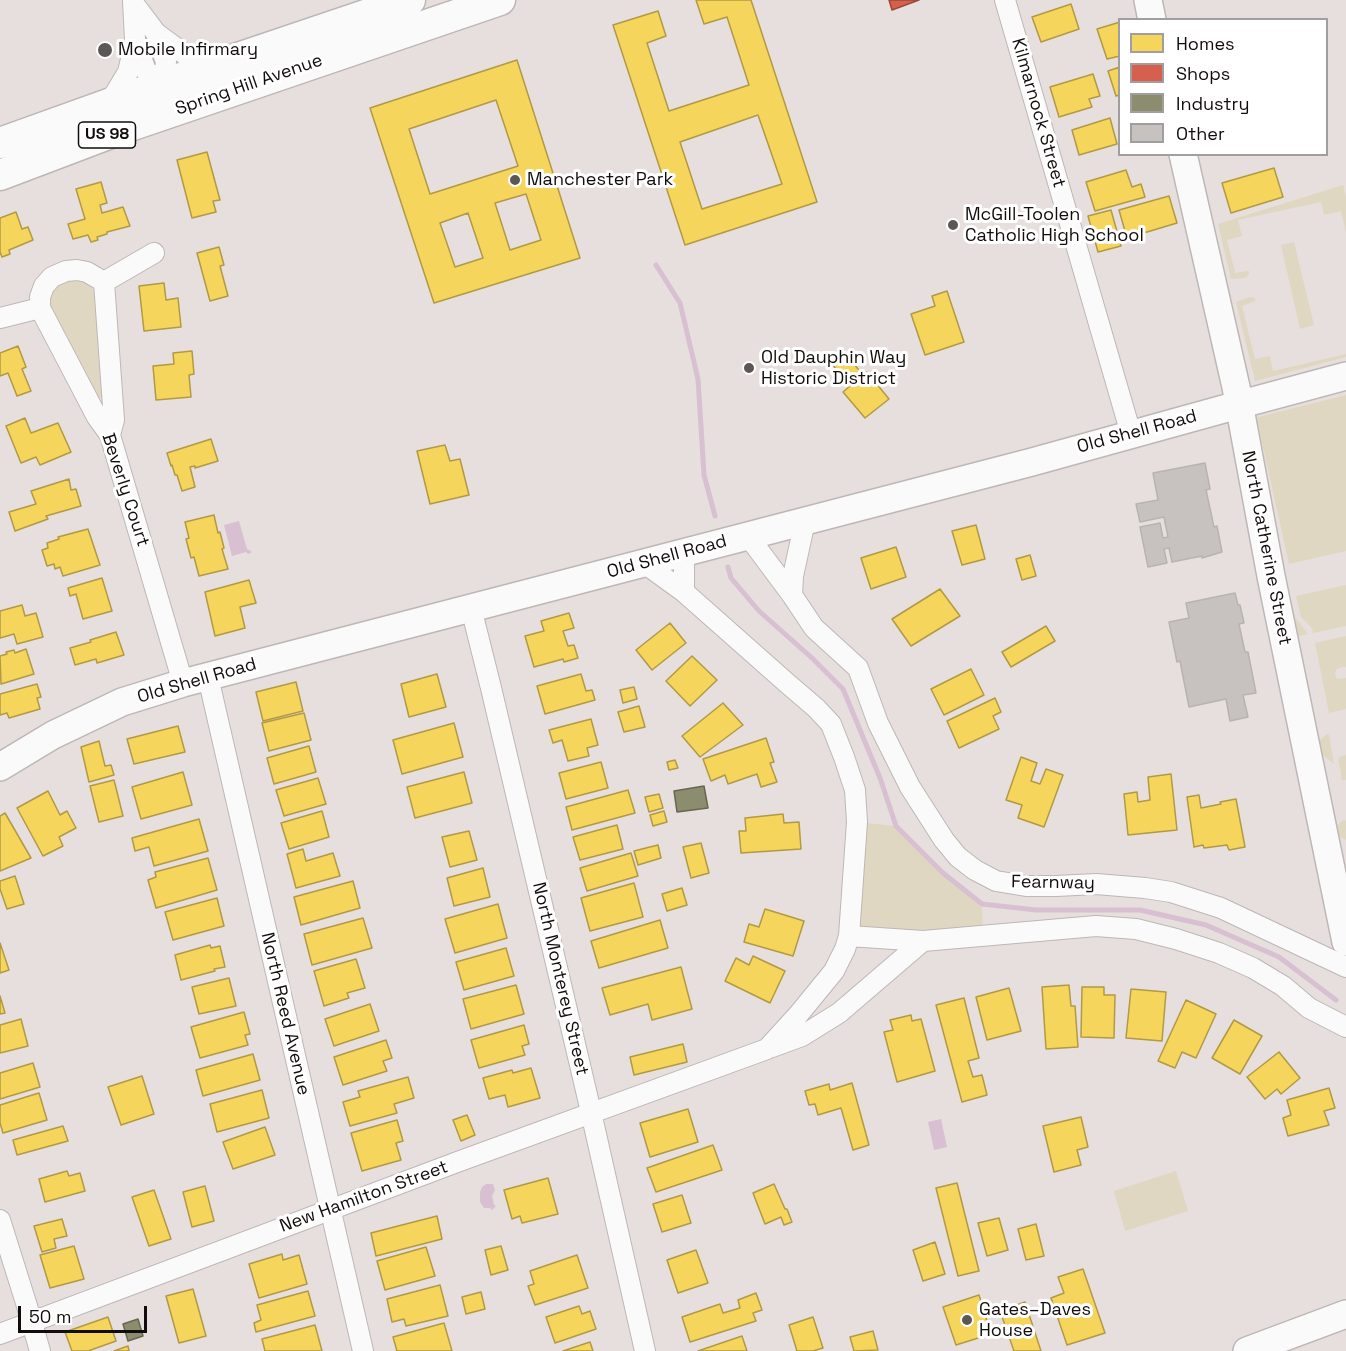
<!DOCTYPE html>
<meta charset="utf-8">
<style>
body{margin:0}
#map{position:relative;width:1346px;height:1351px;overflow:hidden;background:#e6dfdd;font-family:"Space Grotesk",sans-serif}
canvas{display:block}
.legend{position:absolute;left:1118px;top:18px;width:210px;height:138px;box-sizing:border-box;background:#fff;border:2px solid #a09e9e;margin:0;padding:8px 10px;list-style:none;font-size:18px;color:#120d0c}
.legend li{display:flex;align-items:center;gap:12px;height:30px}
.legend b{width:30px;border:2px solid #a09e9e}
.scale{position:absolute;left:18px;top:1306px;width:129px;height:27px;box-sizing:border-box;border:3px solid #120d0c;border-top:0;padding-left:8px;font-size:18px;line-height:21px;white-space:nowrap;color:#120d0c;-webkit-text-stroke:4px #fff;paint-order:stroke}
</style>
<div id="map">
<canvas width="1346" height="1351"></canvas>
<ul class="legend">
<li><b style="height:16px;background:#f6d55c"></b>Homes</li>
<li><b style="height:16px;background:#d6604d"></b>Shops</li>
<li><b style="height:16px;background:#8c8c6e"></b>Industry</li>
<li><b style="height:16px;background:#c7c2c0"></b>Other</li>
</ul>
<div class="scale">50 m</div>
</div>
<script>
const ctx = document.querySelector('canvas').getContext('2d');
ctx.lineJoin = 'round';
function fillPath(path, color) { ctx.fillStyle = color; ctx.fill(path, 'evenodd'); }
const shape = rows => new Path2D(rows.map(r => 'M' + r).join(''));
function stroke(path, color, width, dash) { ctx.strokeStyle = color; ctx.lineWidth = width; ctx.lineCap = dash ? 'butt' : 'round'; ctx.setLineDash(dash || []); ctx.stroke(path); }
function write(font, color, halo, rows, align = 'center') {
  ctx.font = font + ' "Space Grotesk",sans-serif'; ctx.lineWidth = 6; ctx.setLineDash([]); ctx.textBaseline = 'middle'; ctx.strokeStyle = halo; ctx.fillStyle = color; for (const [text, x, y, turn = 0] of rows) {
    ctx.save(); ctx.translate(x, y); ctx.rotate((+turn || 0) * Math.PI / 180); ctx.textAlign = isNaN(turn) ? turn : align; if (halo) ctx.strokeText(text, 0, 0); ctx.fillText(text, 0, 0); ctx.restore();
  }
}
const green = shape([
 [1343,185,1346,197,1346,233,1341,211,1324,215,1321,202,1238,220,1242,236,1227,240,1235,273,1247,271,1249,271,1249,274,1245,278,1231,279,1218,224],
 [1294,242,1314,325,1300,329,1281,245],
 [65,277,88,282,97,296,103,397,99,399,95,397,50,308,48,300,50,292],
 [1250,297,1255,298,1255,301,1242,306,1255,359,1270,356,1273,371,1346,354,1346,357,1255,381,1236,302],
 [1346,395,1346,551,1289,564,1257,420,1258,417],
 [1346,585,1346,626,1313,633,1312,628,1301,617,1296,596],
 [1290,598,1295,617,1308,634,1294,637,1287,599],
 [1346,636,1346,667,1342,667,1337,669,1335,673,1337,679,1346,678,1346,709,1329,713,1315,643],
 [1327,734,1329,735,1334,764,1320,753,1318,742],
 [1346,755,1346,780,1342,780,1338,757],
 [1344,819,1346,821,1346,840,1335,835,1338,825],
 [857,822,896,826,943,873,982,904,983,935,849,936],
 [1176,1171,1188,1211,1125,1231,1114,1191]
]);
const water = shape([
 [239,521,247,549,251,551,251,553,248,554,246,552,232,556,224,525],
 [941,1119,947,1147,934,1150,928,1122],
 [486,1184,493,1184,495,1190,492,1196,494,1205,496,1206,492,1210,490,1208,484,1208,480,1202,480,1192,482,1187]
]);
const homes = shape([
 [696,0,751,0,817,202,685,245,613,25,658,11,666,36,647,43,669,111,749,85,727,17,704,24,696,0],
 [758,115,782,184,702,209,680,142,758,115],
 [1071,4,1079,29,1041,42,1032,17,1071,4],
 [1120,22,1120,56,1107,59,1097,29,1120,22],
 [517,60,580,258,434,303,370,108,517,60],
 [496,100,518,166,430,194,409,129,496,100],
 [526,194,541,240,510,250,495,203,526,194],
 [468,213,483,258,455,267,440,223,468,213],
 [1120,67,1120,95,1116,96,1108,71,1120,67],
 [1093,74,1100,96,1089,99,1092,107,1059,117,1050,87,1093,74],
 [1110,118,1117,144,1079,155,1072,130,1110,118],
 [207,152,220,200,213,201,216,212,192,218,177,160,207,152],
 [1274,168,1283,197,1231,213,1222,183,1274,168],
 [1126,170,1132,187,1141,184,1145,197,1095,211,1086,182,1126,170],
 [101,182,107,203,100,205,102,213,123,207,130,226,107,232,107,234,97,237,98,240,91,242,88,235,73,239,68,224,85,219,76,189,101,182],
 [1169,196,1177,223,1127,238,1119,210,1169,196],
 [1111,210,1121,246,1098,252,1088,216,1111,210],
 [16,212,22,229,28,227,33,240,9,250,10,254,2,257,0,252,0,218,16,212],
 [219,247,224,265,220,266,228,296,210,301,197,253,219,247],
 [164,283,166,300,178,298,181,327,144,331,139,286,164,283],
 [947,291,964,342,925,355,911,314,935,306,932,296,947,291],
 [18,346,26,367,22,369,31,391,17,396,8,373,0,376,0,353,18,346],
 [192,351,194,374,189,375,191,397,156,400,153,366,174,364,173,353,192,351],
 [845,353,863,375,867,372,889,399,865,418,843,392,850,386,832,364,845,353],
 [25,418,31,433,58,423,71,452,40,465,36,457,21,463,6,426,25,418],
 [211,439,218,461,195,468,195,466,190,467,195,487,182,491,177,475,175,475,172,465,171,466,167,453,211,439],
 [445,445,450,461,460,459,469,495,430,504,417,451,445,445],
 [69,479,71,490,76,489,81,506,46,516,48,519,15,531,9,512,36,504,31,491,69,479],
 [214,515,218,533,220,532,224,548,222,549,228,569,199,576,194,557,191,558,186,539,189,538,185,522,214,515],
 [976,525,985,559,962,565,952,531,976,525],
 [88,529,100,565,63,576,60,567,55,569,54,564,47,566,42,550,48,548,47,543,59,539,58,537,88,529],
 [896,547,906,577,871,589,861,558,896,547],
 [1030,555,1036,576,1022,580,1016,559,1030,555],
 [102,578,112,611,83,619,76,594,70,596,68,588,102,578],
 [249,580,256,603,240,607,245,628,215,636,205,592,249,580],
 [940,589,960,616,911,646,892,619,940,589],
 [22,605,25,616,36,613,43,637,17,644,14,634,0,638,0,611,22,605],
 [569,613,574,628,563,631,568,646,574,645,578,658,564,662,563,659,534,667,525,636,544,631,541,621,569,613],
 [670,623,686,643,652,670,636,650,670,623],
 [1046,626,1055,641,1011,667,1002,652,1046,626],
 [116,632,124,655,97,663,96,659,75,665,70,648,91,642,90,640,116,632],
 [26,649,34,674,1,684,0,656,7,654,6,652,14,650,15,653,26,649],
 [692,656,717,680,690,706,666,681,692,656],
 [971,669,984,695,944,715,931,689,971,669],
 [437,674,446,707,409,717,401,684,437,674],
 [581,674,586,691,592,690,595,700,545,714,537,686,581,674],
 [296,682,303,711,263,721,256,692,296,682],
 [37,684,41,697,37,698,40,709,9,718,7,713,0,715,0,694,37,684],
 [634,687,637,699,623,703,620,690,634,687],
 [995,698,1001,712,993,716,999,729,959,748,947,721,995,698],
 [723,703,743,725,700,757,682,736,723,703],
 [639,706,645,727,624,732,618,712,639,706],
 [304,713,311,740,269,751,262,723,304,713],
 [591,719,598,745,587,748,589,756,568,761,562,740,553,743,549,730,591,719],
 [454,723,463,757,402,774,393,740,454,723],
 [178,726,185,752,134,764,127,739,178,726],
 [766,738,774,762,770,763,777,782,761,787,757,774,728,784,725,775,711,781,703,759,766,738],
 [99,741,105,766,111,765,114,775,89,782,81,747,99,741],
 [309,746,316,772,274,784,267,758,309,746],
 [1021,757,1037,763,1031,781,1040,784,1046,769,1063,775,1044,827,1018,818,1022,805,1006,800,1021,757],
 [675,760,678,768,669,770,667,762,675,760],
 [601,762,608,788,566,799,559,773,601,762],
 [183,772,192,805,141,819,132,787,183,772],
 [464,772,472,803,415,818,407,787,464,772],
 [1171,774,1177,830,1128,835,1124,794,1137,792,1138,802,1150,800,1148,777,1171,774],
 [318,778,326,804,284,816,276,790,318,778],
 [114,780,123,816,99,822,90,786,114,780],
 [628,790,635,813,572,830,566,807,628,790],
 [48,791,60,815,67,811,76,828,59,837,63,846,43,856,17,808,48,791],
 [659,794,663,808,649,812,645,797,659,794],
 [1199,795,1201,808,1221,804,1220,802,1236,799,1245,847,1229,850,1227,845,1204,848,1203,845,1194,847,1187,797,1199,795],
 [322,811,329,837,289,849,281,823,322,811],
 [664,811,667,822,653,826,650,815,664,811],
 [5,813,31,858,0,871,0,816,5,813],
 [783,814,784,823,799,822,801,849,741,853,739,831,746,831,745,818,783,814],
 [199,819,208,851,154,866,149,847,135,851,132,838,199,819],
 [617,825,623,849,580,860,573,837,617,825],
 [469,831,477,860,450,867,442,837,469,831],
 [701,843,709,873,691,878,683,847,701,843],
 [658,845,661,858,638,865,634,851,658,845],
 [303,849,306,861,333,853,340,876,296,888,287,854,303,849],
 [631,853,638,876,587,891,580,868,631,853],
 [208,858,217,890,156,908,148,880,156,877,155,872,208,858],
 [483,868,490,897,454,906,447,878,483,868],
 [15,876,24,904,7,909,0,889,0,881,15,876],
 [353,881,360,908,301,925,294,897,353,881],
 [634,883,643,917,590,931,581,898,634,883],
 [682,888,687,905,667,911,662,894,682,888],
 [217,898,224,926,173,940,165,912,217,898],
 [498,904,507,938,455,953,445,919,498,904],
 [765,909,804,921,793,956,744,942,749,924,759,927,765,909],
 [363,918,372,948,312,965,304,934,363,918],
 [660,920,668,948,599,968,591,941,660,920],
 [0,943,9,970,0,973,0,943],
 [210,945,211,948,220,946,225,967,214,969,215,971,181,980,175,955,210,945],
 [506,948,514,976,464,990,456,962,506,948],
 [753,956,785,971,770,1003,725,981,736,958,749,965,753,956],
 [356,959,365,988,347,993,349,998,324,1006,314,971,356,959],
 [681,967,692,1009,652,1020,648,1004,610,1015,602,988,681,967],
 [229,978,236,1006,199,1014,192,987,229,978],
 [516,985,524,1014,471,1029,463,999,516,985],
 [1069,985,1071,1006,1075,1006,1078,1047,1046,1049,1042,987,1069,985],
 [1082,987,1104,987,1104,995,1115,995,1114,1038,1081,1037,1082,987],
 [1009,988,1021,1031,987,1040,976,997,1009,988],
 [1131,989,1166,992,1162,1041,1126,1038,1131,989],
 [0,996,5,1013,0,1014,0,996],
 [964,998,979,1058,968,1061,973,1077,982,1075,987,1095,962,1102,936,1005,964,998],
 [1186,1000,1216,1014,1196,1058,1182,1052,1175,1068,1158,1061,1186,1000],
 [370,1004,379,1031,334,1046,325,1019,370,1004],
 [244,1012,250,1034,245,1035,248,1045,200,1058,191,1027,244,1012],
 [911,1015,912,1021,921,1019,935,1071,897,1082,884,1032,893,1030,890,1020,911,1015],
 [21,1019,28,1046,0,1053,0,1025,21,1019],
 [1234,1020,1262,1036,1240,1074,1212,1058,1234,1020],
 [524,1025,529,1044,522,1046,525,1055,479,1068,471,1040,524,1025],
 [386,1040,392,1058,383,1061,387,1071,343,1085,334,1057,386,1040],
 [683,1044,687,1062,634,1075,630,1057,683,1044],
 [1279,1052,1300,1078,1281,1094,1277,1089,1265,1099,1247,1077,1279,1052],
 [253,1054,260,1080,203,1096,196,1070,253,1054],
 [33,1063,40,1087,0,1099,0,1073,33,1063],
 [531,1068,540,1098,508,1107,505,1095,489,1099,483,1078,512,1070,513,1073,531,1068],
 [142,1076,154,1114,121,1125,108,1087,142,1076],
 [408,1077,414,1098,394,1104,397,1113,350,1126,343,1102,360,1097,358,1091,408,1077],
 [852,1083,869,1145,853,1150,841,1108,818,1115,815,1104,809,1105,805,1091,829,1084,830,1090,852,1083],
 [1329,1088,1335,1108,1324,1111,1329,1125,1288,1136,1283,1118,1291,1115,1287,1100,1329,1088],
 [262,1090,269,1118,217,1132,210,1104,262,1090],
 [39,1093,47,1120,3,1133,0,1123,0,1105,39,1093],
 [688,1109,698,1142,650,1157,640,1123,688,1109],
 [467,1115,475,1135,461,1141,453,1120,467,1115],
 [1081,1117,1088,1147,1077,1150,1081,1165,1054,1172,1043,1126,1081,1117],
 [397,1120,403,1141,396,1143,401,1160,362,1171,351,1133,397,1120],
 [63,1126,68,1141,17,1155,13,1140,63,1126],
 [265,1127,275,1155,233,1169,223,1142,265,1127],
 [713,1145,722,1170,656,1192,647,1168,713,1145],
 [67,1171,69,1176,80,1173,85,1191,45,1202,39,1179,67,1171],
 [548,1178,558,1214,522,1223,520,1216,512,1219,504,1190,548,1178],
 [957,1183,979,1271,958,1276,936,1188,957,1183],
 [774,1184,785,1209,787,1209,792,1222,784,1225,781,1217,765,1224,753,1193,774,1184],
 [205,1186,214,1221,192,1227,183,1192,205,1186],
 [154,1190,171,1239,149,1246,132,1197,154,1190],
 [682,1195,691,1223,662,1232,653,1204,682,1195],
 [437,1216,442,1239,376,1256,371,1233,437,1216],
 [999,1218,1008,1250,987,1256,978,1223,999,1218],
 [62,1219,67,1236,54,1239,56,1248,42,1252,34,1226,62,1219],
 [1036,1224,1044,1256,1026,1260,1018,1229,1036,1224],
 [935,1242,945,1274,923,1281,913,1250,935,1242],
 [74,1246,84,1279,50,1288,40,1255,74,1246],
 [501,1246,508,1270,491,1275,485,1250,501,1246],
 [426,1247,435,1276,385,1290,377,1261,426,1247],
 [696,1250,708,1283,678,1293,667,1260,696,1250],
 [282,1254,283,1260,299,1255,307,1284,259,1298,249,1264,282,1254],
 [577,1255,588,1288,535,1305,528,1286,534,1284,530,1271,577,1255],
 [1083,1269,1105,1333,1067,1345,1051,1298,1064,1293,1058,1277,1083,1269],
 [440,1285,448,1316,406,1326,404,1319,392,1322,387,1299,440,1285],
 [193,1289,206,1336,179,1343,166,1296,193,1289],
 [308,1291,315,1316,256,1332,254,1323,261,1320,257,1305,308,1291],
 [481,1292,485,1309,466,1314,462,1297,481,1292],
 [756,1293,762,1310,753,1313,756,1321,690,1342,682,1317,720,1304,723,1313,740,1308,738,1300,756,1293],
 [979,1295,991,1334,956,1345,943,1307,979,1295],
 [1025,1302,1041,1351,1014,1351,1000,1311,1025,1302],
 [579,1306,582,1314,590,1311,596,1329,555,1343,546,1317,579,1306],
 [108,1317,116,1341,88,1351,72,1351,65,1332,108,1317],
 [813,1317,823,1348,813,1351,797,1351,789,1325,813,1317],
 [444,1323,452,1351,397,1351,393,1337,444,1323],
 [315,1325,322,1351,265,1351,262,1339,315,1325],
 [873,1331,878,1350,854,1351,850,1337,873,1331],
 [742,1336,747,1351,698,1351,742,1336],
 [590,1342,593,1351,563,1351,590,1342],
 [128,1346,129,1351,114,1351,128,1346]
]);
const shops = shape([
 [889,0,919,0,892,10,889,0]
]);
const industry = shape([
 [704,786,708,808,677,812,674,791,704,786],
 [138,1319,143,1336,128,1341,123,1324,138,1319]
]);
const stream = shape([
 [656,265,680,303,698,379,704,475,715,516],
 [728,567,731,578,759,611,812,658,843,689,880,778,896,826,943,873,982,904,1036,910,1140,910,1206,925,1279,957,1336,1000]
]);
const building = shape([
 [1205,463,1210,489,1206,490,1214,527,1217,526,1222,552,1202,558,1202,556,1172,562,1169,548,1164,549,1167,563,1148,567,1140,527,1160,523,1163,538,1168,537,1164,517,1140,522,1136,504,1158,500,1153,473,1205,463],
 [1235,593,1238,605,1240,605,1244,623,1239,624,1245,652,1248,652,1256,693,1243,695,1248,717,1230,721,1226,699,1189,707,1180,661,1177,662,1169,622,1189,618,1186,603,1235,593]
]);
const street = shape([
 [1005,0,1131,434],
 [133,1,135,40,142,60,146,71,163,84],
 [134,4,156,33,166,62,163,84,166,93],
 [156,33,187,56,217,65],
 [107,104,116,92,128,72,135,42],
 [104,282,87,272,77,270,66,271,52,277,44,286,40,297,40,308,97,417,110,435,183,683],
 [104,282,114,420,110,435],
 [104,282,154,253],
 [0,318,40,308],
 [748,536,792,595,814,628,858,668,878,723,910,787,944,840,958,857,975,870,996,881,1026,886,1056,886,1096,884,1145,888,1171,892,1221,908,1346,967],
 [684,592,684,553],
 [792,595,793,576,805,521],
 [471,608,491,688,588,1099,645,1351],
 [208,677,363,1351],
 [849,936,923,941,1096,926,1136,929,1176,939,1219,953,1253,968,1283,986,1309,1008,1346,1027],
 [772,1047,802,1036,839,1013,923,941],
 [0,1220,27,1306,40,1351],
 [0,1334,460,1161,767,1049,798,1015,834,971,845,949,849,936,857,822,855,790,844,757,831,724,816,708,788,684,684,592,644,563]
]);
const secondary = shape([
 [1148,0,1152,20],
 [1183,154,1236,387,1271,576,1346,942],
 [0,767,53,735,122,702,183,683,1032,462,1238,405,1346,376],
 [1247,1351,1346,1314]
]);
const primary = shape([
 [0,143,217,65,410,0],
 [0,175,124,128,500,0]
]);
const markers = [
 [105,50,8,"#5c5655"],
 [515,180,6,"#5c5655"],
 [953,225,6,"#5c5655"],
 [749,368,6,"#5c5655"],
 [967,1320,6,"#5c5655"]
];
const shields = [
 [107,135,57]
];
const shieldNames = [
 ["US 98",107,135]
];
const poiNames = [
 ["Mobile Infirmary",118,50],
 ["Manchester Park",527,180],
 ["McGill-Toolen",965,215],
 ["Catholic High School",965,236],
 ["Old Dauphin Way",761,358],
 ["Historic District",761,379],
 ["Gates–Daves",979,1310],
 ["House",979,1331]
];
const streetNames = [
 ["Spring Hill Avenue",249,85,-19],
 ["Kilmarnock Street",1038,113,74],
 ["Old Shell Road",1137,432,-15],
 ["Beverly Court",125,490,72],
 ["North Catherine Street",1266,548,79],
 ["Old Shell Road",667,557,-15],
 ["Old Shell Road",197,681,-16],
 ["Fearnway",1053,883,1],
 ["North Monterey Street",560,979,77],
 ["North Reed Avenue",285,1014,77],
 ["New Hamilton Street",364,1197,-20]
];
fillPath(green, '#e0d7c2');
fillPath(water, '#d8bfd1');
fillPath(homes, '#f6d55c');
stroke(homes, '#b29944', 1.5);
fillPath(shops, '#d6604d');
stroke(shops, '#9b473a', 1.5);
fillPath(industry, '#8c8c6e');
stroke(industry, '#676651', 1.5);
stroke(stream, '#d8bfd1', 5);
fillPath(building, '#c7c2c0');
stroke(building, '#b8b3b1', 1.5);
stroke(street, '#bdb7b6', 22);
stroke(secondary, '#bdb7b6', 30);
stroke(primary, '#bdb7b6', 33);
stroke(street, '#fbfafa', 20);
stroke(secondary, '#fbfafa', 27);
stroke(primary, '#fbfafa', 30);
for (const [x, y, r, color] of markers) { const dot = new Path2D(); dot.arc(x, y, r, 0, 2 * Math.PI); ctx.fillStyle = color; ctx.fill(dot); stroke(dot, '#fff', 2); }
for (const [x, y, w] of shields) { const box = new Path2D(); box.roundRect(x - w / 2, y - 13, w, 26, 4.5); ctx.fillStyle = '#fff'; ctx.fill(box); stroke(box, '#120d0c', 1.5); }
write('bold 16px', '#120d0c', null, shieldNames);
write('18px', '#120d0c', '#fff', poiNames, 'left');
write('18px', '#120d0c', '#fff', streetNames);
</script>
